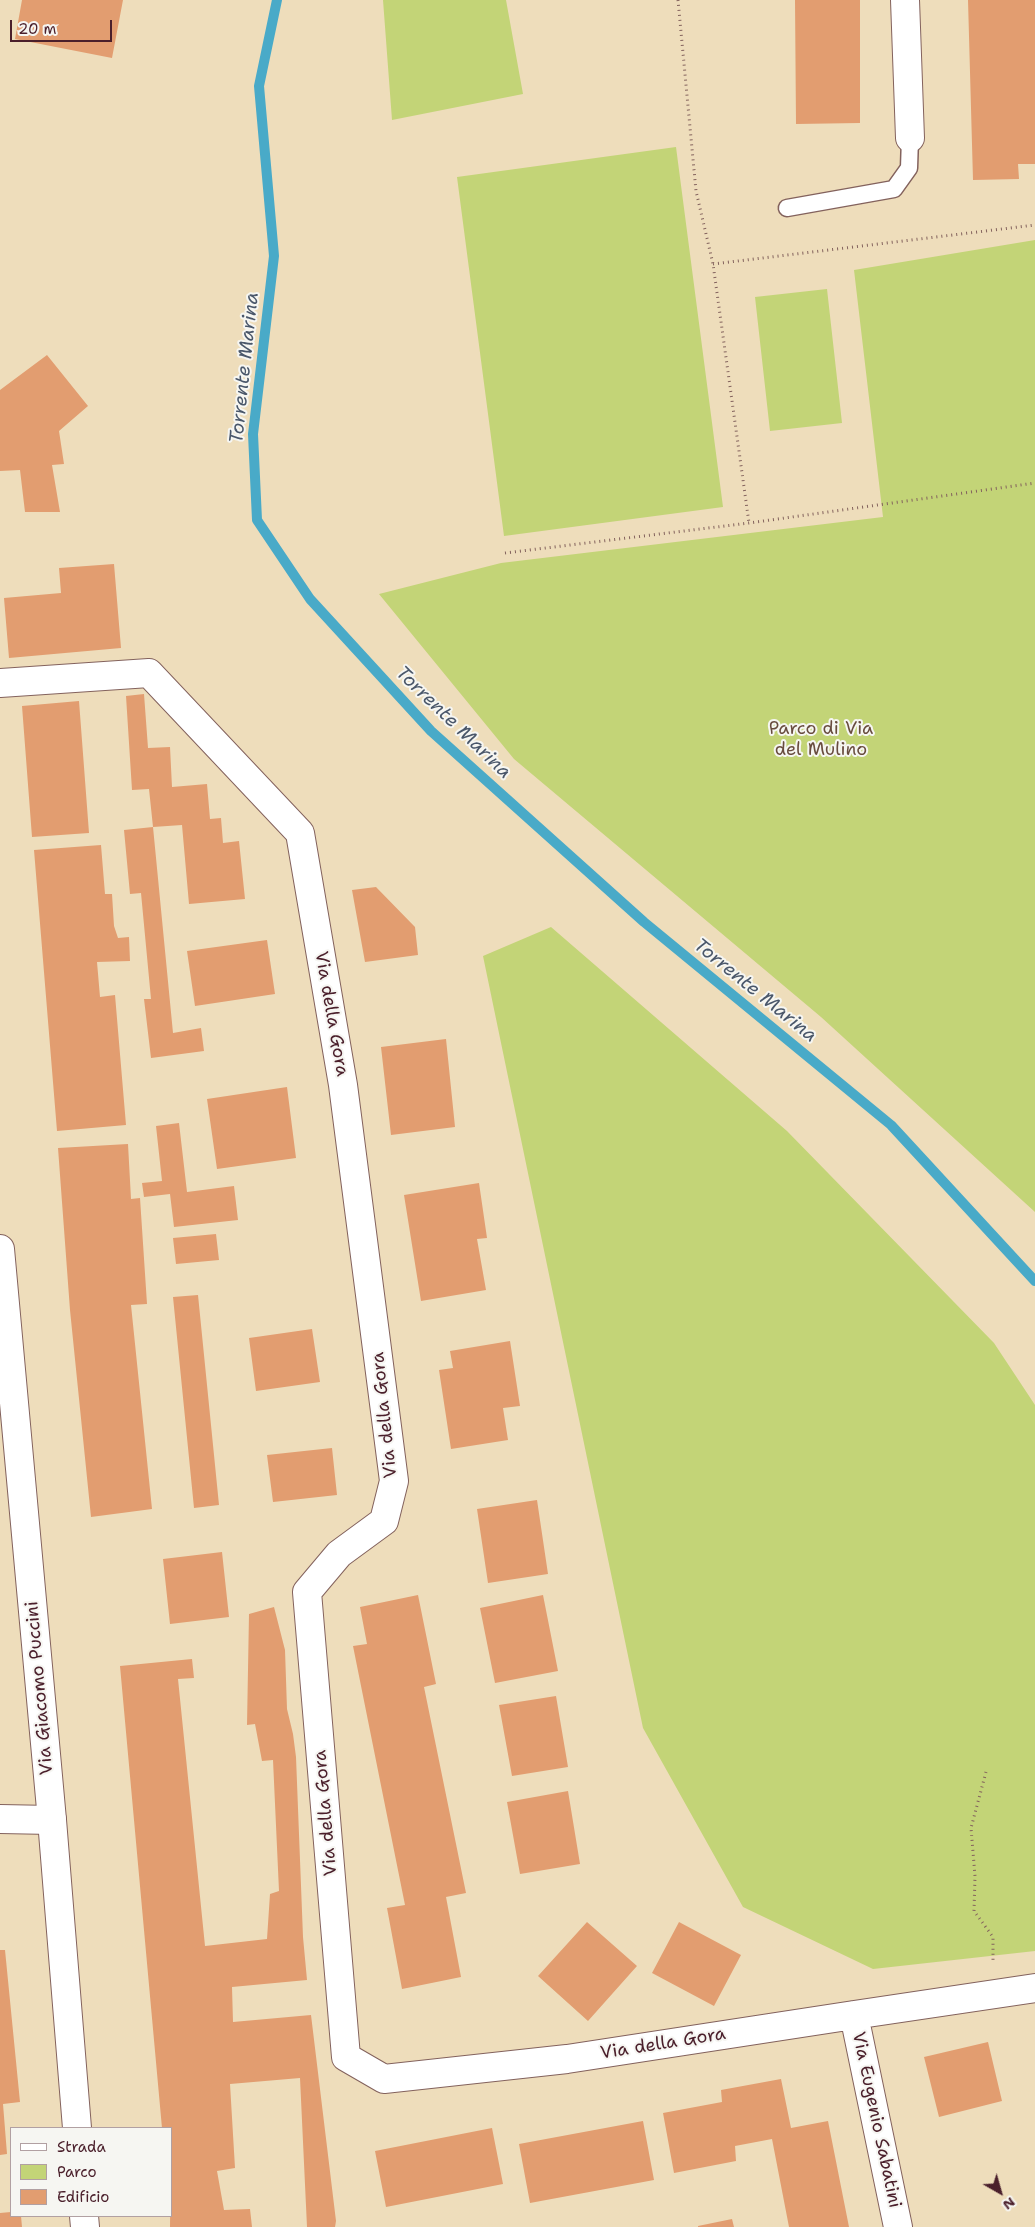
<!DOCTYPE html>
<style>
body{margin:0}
#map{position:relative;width:1035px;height:2227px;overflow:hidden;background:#edb;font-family:"Shantell Sans",sans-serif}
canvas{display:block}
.legend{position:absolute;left:10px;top:2127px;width:162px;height:90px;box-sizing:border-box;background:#f6f6f2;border:1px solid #b1a0a2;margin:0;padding:6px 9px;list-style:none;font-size:15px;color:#4a1f2b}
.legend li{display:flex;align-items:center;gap:10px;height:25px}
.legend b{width:25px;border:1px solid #b1a0a2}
.north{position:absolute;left:975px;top:2167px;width:50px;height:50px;-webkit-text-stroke:4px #f6f6f2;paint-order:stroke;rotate:142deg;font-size:14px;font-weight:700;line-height:20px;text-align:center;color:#4a1f2b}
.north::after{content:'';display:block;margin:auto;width:18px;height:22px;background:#4a1f2b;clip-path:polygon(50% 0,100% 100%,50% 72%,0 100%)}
.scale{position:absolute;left:10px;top:20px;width:102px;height:22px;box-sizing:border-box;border:2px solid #4a1f2b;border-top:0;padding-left:6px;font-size:15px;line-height:18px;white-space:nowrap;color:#4a1f2b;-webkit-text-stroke:4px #f6f6f2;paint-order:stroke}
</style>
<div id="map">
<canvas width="1035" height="2227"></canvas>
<ul class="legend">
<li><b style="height:6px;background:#fff"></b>Strada</li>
<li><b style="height:14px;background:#c3d477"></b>Parco</li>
<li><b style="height:14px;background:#e29d70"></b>Edificio</li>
</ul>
<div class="north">N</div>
<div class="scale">20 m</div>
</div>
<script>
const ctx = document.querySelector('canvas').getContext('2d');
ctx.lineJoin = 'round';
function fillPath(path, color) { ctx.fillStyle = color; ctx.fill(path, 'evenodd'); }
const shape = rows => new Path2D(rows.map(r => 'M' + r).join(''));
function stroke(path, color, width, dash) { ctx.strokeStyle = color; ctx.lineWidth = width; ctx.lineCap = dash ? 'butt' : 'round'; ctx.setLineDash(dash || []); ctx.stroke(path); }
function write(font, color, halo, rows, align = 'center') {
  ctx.font = font + ' "Shantell Sans",sans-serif'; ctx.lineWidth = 4; ctx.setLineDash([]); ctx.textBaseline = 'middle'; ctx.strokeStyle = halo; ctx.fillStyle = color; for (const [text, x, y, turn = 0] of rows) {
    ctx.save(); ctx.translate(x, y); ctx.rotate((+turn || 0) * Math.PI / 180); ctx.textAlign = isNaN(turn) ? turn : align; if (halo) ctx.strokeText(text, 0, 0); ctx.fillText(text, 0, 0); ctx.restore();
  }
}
const green = shape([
 [383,0,506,0,523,94,392,120],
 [676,147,723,507,504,536,457,177],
 [1035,240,1035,1212,821,1017,514,759,379,594,501,563,883,517,854,270],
 [827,289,842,423,770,431,755,297],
 [551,927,787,1131,994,1343,1035,1405,1035,1951,873,1969,743,1907,643,1728,483,956]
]);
const stream = shape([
 [277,0,259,86,274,256,253,434,257,520,310,599,431,731,644,922,891,1125,1035,1281]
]);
const building = shape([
 [22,0,123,0,112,58,15,39],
 [795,0,860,0,860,123,796,124],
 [968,0,1035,0,1035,164,1018,164,1019,179,973,180],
 [47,355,88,406,59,431,64,464,52,465,60,512,25,512,20,470,0,471,0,390],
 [114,564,121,648,9,658,4,598,61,593,59,568],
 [144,694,148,748,170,747,172,787,207,784,210,819,221,818,223,843,239,841,245,899,189,904,182,825,153,827,149,789,132,790,126,696],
 [79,701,89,833,32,837,22,706],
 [153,827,173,1033,201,1028,204,1051,151,1058,144,999,151,999,141,893,130,894,124,830],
 [101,845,105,894,112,894,114,926,118,938,129,937,130,961,97,962,100,997,115,995,126,1125,57,1131,34,850],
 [376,887,415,927,418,955,365,962,352,890],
 [267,940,275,994,195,1006,187,951],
 [446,1039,455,1127,391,1135,381,1047],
 [287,1087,296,1158,217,1169,207,1099],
 [179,1123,187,1192,234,1186,238,1220,174,1227,170,1194,144,1197,142,1183,162,1181,156,1126],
 [128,1144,131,1199,140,1198,147,1304,131,1305,152,1509,91,1517,70,1310,58,1148],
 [479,1183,487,1238,477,1239,486,1290,421,1301,404,1195],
 [216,1234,219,1260,176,1264,173,1238],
 [198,1295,219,1505,194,1508,173,1297],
 [312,1329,320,1382,256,1391,249,1338],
 [510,1341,520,1406,503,1408,508,1440,451,1449,439,1370,453,1368,450,1351],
 [332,1448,337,1495,273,1502,267,1455],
 [537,1500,548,1574,488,1583,477,1509],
 [222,1552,229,1617,170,1624,163,1559],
 [418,1595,436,1684,424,1687,466,1893,446,1897,461,1977,402,1989,387,1908,405,1905,353,1646,367,1644,360,1607],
 [543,1595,558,1671,495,1683,480,1608],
 [274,1607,285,1650,287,1709,293,1734,296,1757,303,1937,307,1980,232,1987,233,2022,311,2015,336,2221,335,2227,307,2227,300,2078,230,2084,235,2168,217,2171,224,2210,250,2209,252,2227,170,2227,171,2128,162,2128,120,1666,192,1659,194,1678,178,1679,205,1946,267,1939,270,1894,279,1891,273,1760,262,1761,255,1724,247,1725,249,1614],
 [556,1696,568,1767,512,1776,499,1705],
 [568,1791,580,1864,520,1874,507,1802],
 [587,1922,637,1966,588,2021,538,1976],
 [679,1922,741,1955,714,2006,652,1973],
 [0,1950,5,1950,20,2102,3,2104,7,2154,0,2155],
 [988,2042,1002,2101,939,2117,924,2057],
 [781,2079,791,2128,828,2121,849,2227,789,2227,772,2139,735,2146,736,2161,674,2173,663,2113,722,2102,721,2090],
 [643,2121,654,2180,530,2203,519,2144],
 [492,2128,503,2184,386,2207,375,2151],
 [11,2212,11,2216,21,2216,22,2227,0,2227,0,2213],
 [732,2219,734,2227,698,2227,698,2226]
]);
const path = shape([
 [678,0,696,191,713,264,749,523],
 [713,264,1035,225],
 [505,553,749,523,1035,483],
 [986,1772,971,1828,975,1876,974,1911,993,1937,993,1963]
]);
const service = shape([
 [787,208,894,189,909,168,910,138]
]);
const minor = shape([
 [905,0,910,138],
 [0,683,149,673,300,833,343,1085,394,1481,384,1521,339,1554,307,1592,346,2057,384,2079,567,2059,854,2015],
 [0,1819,52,1820],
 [898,2227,854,2015,1035,1988]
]);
const tertiary = shape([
 [0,1249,52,1820,77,2128],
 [84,2216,85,2227]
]);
const parkNames = [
 ["Parco di Via",821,729],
 ["del Mulino",821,750]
];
const streetNames = [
 ["Via della Gora",331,1014,80],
 ["Via della Gora",385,1415,-96],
 ["Via Giacomo Puccini",40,1688,-95],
 ["Via della Gora",326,1813,-95],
 ["Via della Gora",663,2044,-9],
 ["Via Eugenio Sabatini",876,2120,78]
];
const waterNames = [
 ["Torrente Marina",245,368,-84],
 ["Torrente Marina",453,723,44],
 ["Torrente Marina",755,991,39]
];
fillPath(green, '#c3d477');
stroke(stream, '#49aac8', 10);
fillPath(building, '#e29d70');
stroke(service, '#83625d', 19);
stroke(minor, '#83625d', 30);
stroke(tertiary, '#83625d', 30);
stroke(path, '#83625d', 3, [1, 4]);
stroke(service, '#fff', 16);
stroke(minor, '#fff', 28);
stroke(tertiary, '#fff', 28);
write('18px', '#684c3e', '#f6f6f2', parkNames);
write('18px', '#4a1f2b', '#f6f6f2', streetNames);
write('italic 19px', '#4a576a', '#f6f6f2', waterNames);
</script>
